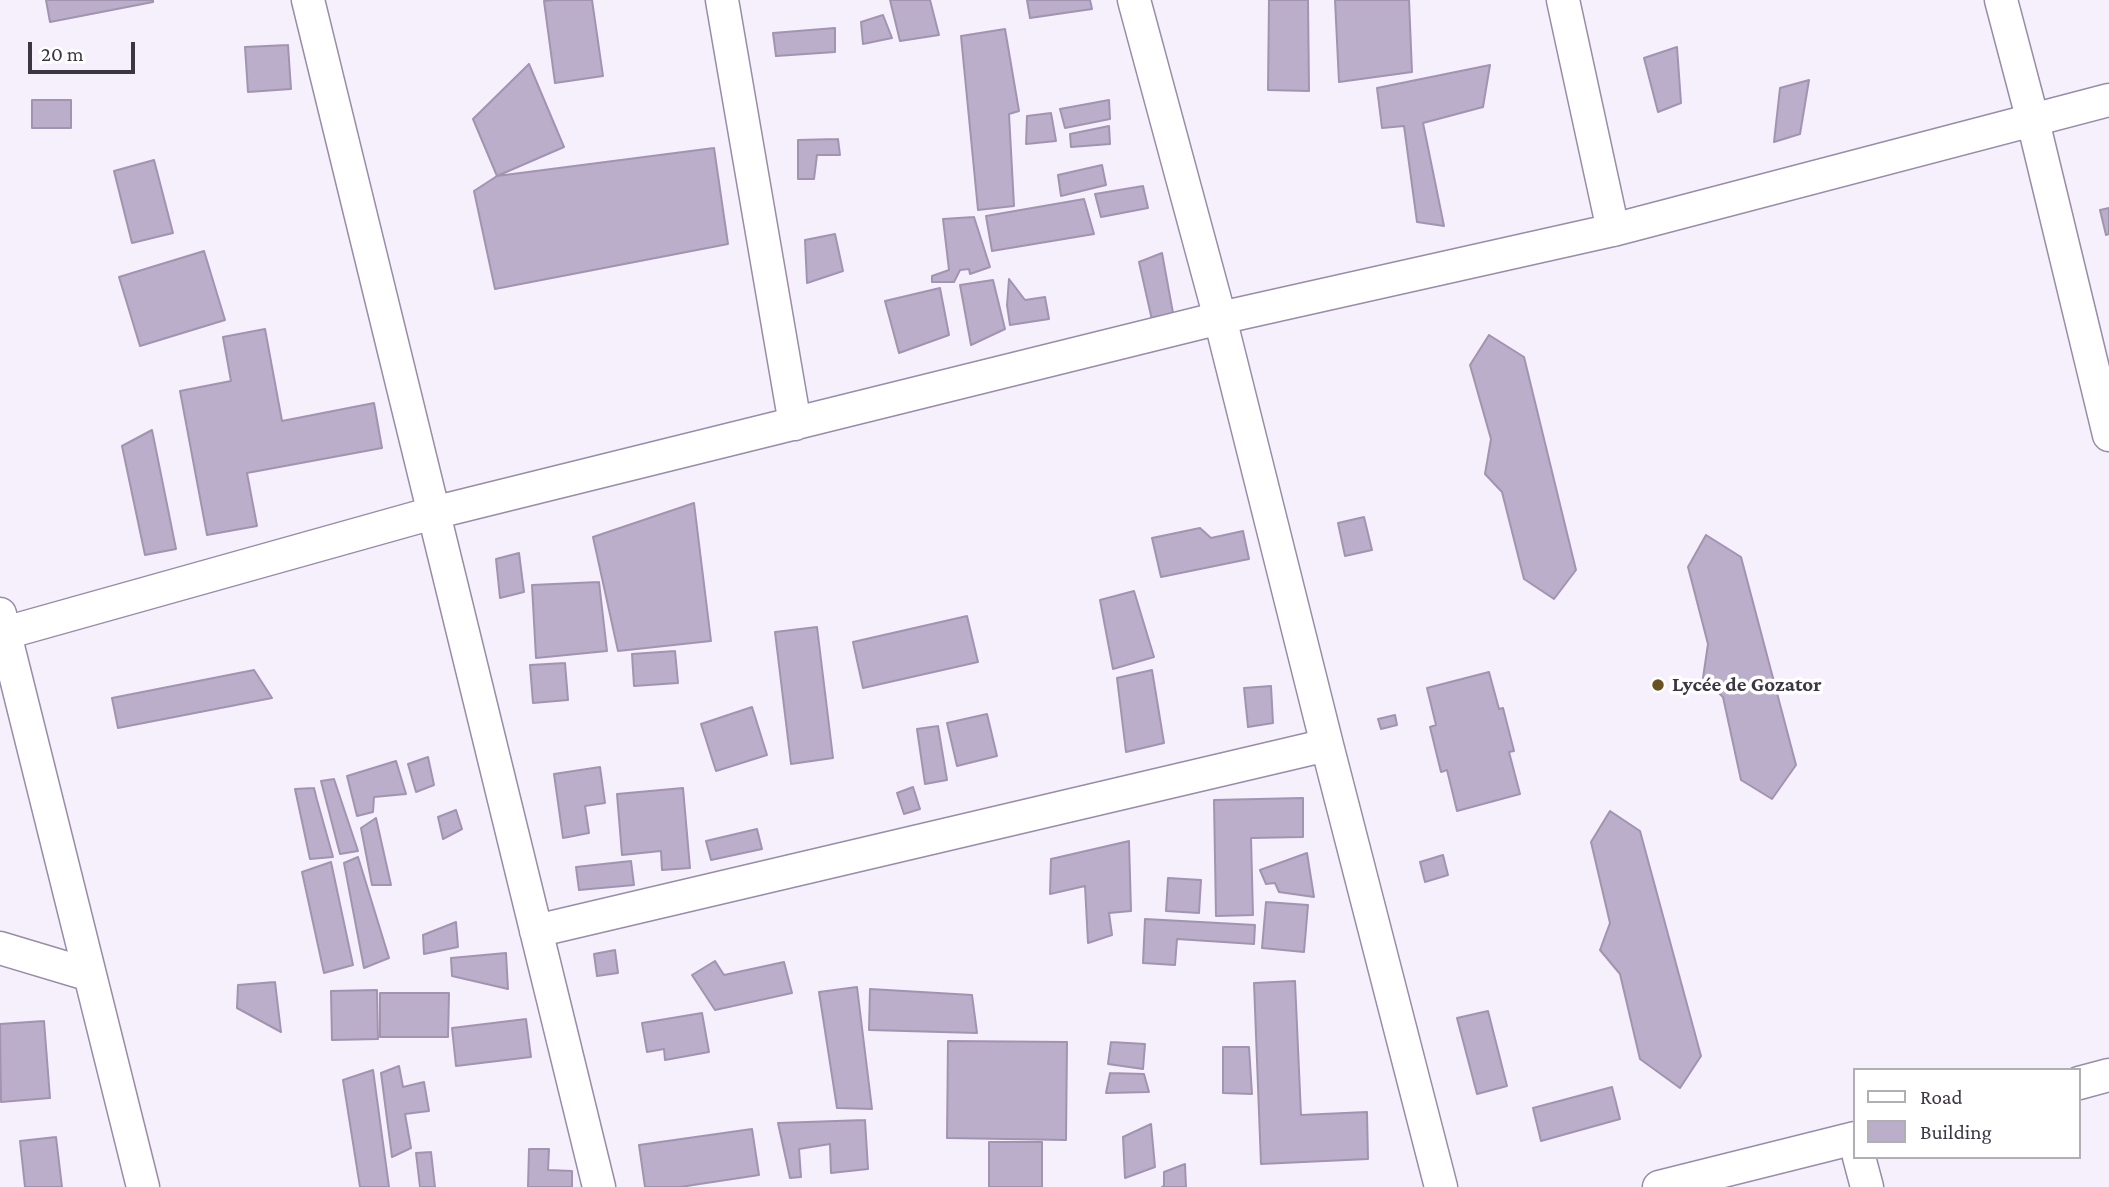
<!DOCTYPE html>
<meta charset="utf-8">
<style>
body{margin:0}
#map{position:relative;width:2109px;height:1187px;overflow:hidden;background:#f5f0fc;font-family:"Crimson Pro",serif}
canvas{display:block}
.legend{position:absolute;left:1853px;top:1068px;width:228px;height:91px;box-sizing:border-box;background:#fff;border:2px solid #b1afb3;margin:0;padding:9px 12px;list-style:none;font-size:21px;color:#3c3642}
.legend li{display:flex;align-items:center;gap:14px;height:35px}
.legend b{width:35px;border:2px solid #b1afb3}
.scale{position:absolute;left:28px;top:42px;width:107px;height:32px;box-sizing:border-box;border:4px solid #3c3642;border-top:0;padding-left:9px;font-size:21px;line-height:24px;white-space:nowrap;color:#3c3642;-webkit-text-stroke:5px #fff;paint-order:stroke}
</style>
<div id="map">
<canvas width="2109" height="1187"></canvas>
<ul class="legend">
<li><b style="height:9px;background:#fff"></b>Road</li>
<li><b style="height:19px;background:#bbaeca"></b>Building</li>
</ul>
<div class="scale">20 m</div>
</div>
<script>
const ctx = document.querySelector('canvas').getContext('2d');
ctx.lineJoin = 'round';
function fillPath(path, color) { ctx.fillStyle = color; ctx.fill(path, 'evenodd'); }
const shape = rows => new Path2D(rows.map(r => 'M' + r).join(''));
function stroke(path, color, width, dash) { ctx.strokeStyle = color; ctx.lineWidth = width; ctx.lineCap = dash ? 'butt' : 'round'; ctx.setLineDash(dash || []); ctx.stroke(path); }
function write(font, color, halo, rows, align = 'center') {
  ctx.font = font + ' "Crimson Pro",serif'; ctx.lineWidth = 7; ctx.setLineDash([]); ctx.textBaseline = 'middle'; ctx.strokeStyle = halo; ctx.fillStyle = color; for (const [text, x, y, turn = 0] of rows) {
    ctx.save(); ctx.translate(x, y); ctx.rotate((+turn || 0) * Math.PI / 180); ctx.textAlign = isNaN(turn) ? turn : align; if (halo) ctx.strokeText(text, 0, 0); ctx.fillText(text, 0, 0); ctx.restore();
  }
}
const building = shape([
 [46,0,153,0,153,2,50,22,46,0],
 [554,0,592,0,603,76,555,83,544,1,554,0],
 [890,0,930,0,939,35,900,41,890,0],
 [1027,0,1090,0,1092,9,1030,18,1027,0],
 [1269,0,1308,0,1309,91,1268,90,1269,0],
 [1335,0,1409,0,1412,72,1339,82,1335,0],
 [883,15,892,38,863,44,861,22,883,15],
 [835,28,835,52,776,56,773,33,835,28],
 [1005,29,1019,111,1009,114,1014,206,978,210,961,36,1005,29],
 [288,45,291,89,248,92,245,47,288,45],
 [1677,47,1681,103,1658,112,1644,58,1677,47],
 [529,64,564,147,497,176,473,119,529,64],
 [1490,65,1483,107,1423,123,1444,226,1417,222,1404,126,1382,128,1377,88,1490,65],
 [1809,80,1800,134,1774,142,1780,88,1809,80],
 [32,100,71,100,71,128,32,128,32,100],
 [1109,100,1110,119,1065,128,1060,109,1109,100],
 [1051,113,1056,141,1026,144,1027,116,1051,113],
 [1109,126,1110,144,1071,147,1070,134,1109,126],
 [838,139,840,155,817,155,814,179,798,179,798,140,838,139],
 [714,148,728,244,495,289,474,191,497,176,714,148],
 [154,160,173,233,132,243,114,171,154,160],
 [1102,165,1106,185,1061,196,1058,175,1102,165],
 [1143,186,1148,208,1101,217,1095,194,1143,186],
 [1084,199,1094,234,992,251,986,216,1084,199],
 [2109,208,2109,234,2106,235,2100,210,2109,208],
 [974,217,990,267,970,274,969,269,960,270,954,282,932,282,932,276,949,270,943,219,974,217],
 [835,234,843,271,807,283,805,240,835,234],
 [204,251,225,320,140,346,119,277,204,251],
 [1162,253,1173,313,1152,320,1139,262,1162,253],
 [1009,279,1025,300,1045,297,1049,319,1010,325,1007,305,1009,279],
 [993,280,1005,329,971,345,960,285,993,280],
 [940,288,949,335,899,353,885,301,940,288],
 [265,329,282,421,374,403,382,448,247,473,257,526,207,535,180,391,231,381,223,337,265,329],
 [1489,335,1524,357,1576,570,1554,599,1524,579,1502,492,1485,474,1491,439,1470,365,1489,335],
 [152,430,176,549,145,555,122,446,152,430],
 [694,503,711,641,618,651,593,537,694,503],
 [1364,517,1372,550,1345,556,1338,523,1364,517],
 [1200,528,1211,538,1243,531,1249,559,1161,577,1152,538,1200,528],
 [1706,535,1741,557,1796,765,1772,799,1741,780,1723,697,1703,678,1708,644,1688,567,1706,535],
 [519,553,524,592,500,598,496,559,519,553],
 [599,582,607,651,536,658,532,585,599,582],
 [1134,591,1154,657,1113,669,1100,600,1134,591],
 [967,616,978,662,863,688,853,642,967,616],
 [817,627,833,758,791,764,775,632,817,627],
 [675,651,678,683,634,686,632,654,675,651],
 [565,663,568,700,533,703,530,665,565,663],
 [254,670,272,698,118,728,112,698,254,670],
 [1152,670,1164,743,1126,752,1117,678,1152,670],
 [1489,672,1499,709,1503,708,1514,751,1509,752,1520,794,1457,811,1447,770,1441,772,1430,727,1436,725,1427,688,1489,672],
 [1271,686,1273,723,1248,727,1244,688,1271,686],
 [752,707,767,755,716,771,701,724,752,707],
 [987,714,997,756,957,766,947,723,987,714],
 [1395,715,1397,725,1381,729,1378,719,1395,715],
 [938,726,947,780,925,784,917,729,938,726],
 [428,757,434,785,416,792,408,764,428,757],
 [396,761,406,794,374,797,373,812,357,816,347,776,396,761],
 [600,767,605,803,585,806,589,833,563,838,554,774,600,767],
 [334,779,358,851,340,854,321,781,334,779],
 [913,787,920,809,904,814,897,793,913,787],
 [314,788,317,800,333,857,310,859,295,789,314,788],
 [683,788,690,868,662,870,661,851,622,855,617,794,683,788],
 [1303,798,1303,837,1251,838,1253,915,1216,916,1214,800,1303,798],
 [456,810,462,829,443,839,438,817,456,810],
 [1610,811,1640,831,1701,1056,1680,1088,1640,1059,1620,974,1600,950,1610,923,1591,842,1610,811],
 [376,818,391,885,372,885,361,828,376,818],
 [757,829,762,849,711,860,706,841,757,829],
 [1129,841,1131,911,1109,913,1112,935,1088,943,1085,886,1050,894,1051,859,1129,841],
 [1307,853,1314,897,1279,892,1275,883,1266,884,1260,870,1307,853],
 [1443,855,1448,875,1425,882,1420,862,1443,855],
 [358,857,389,958,364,968,344,863,358,857],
 [631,861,634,885,579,890,576,867,631,861],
 [331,862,353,965,324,973,302,872,331,862],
 [1168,878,1201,880,1199,913,1166,911,1168,878],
 [1266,902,1308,905,1304,952,1262,948,1266,902],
 [1145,919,1255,925,1254,944,1177,939,1175,965,1143,963,1145,919],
 [456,922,458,947,424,954,423,935,456,922],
 [615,950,618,973,597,976,594,954,615,950],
 [506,953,508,989,452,976,451,958,506,953],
 [715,961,724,975,784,962,792,993,715,1010,692,975,715,961],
 [1295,981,1301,1115,1367,1112,1368,1159,1261,1164,1254,983,1295,981],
 [275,982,281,1032,237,1008,238,985,275,982],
 [857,987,872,1109,837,1108,819,992,857,987],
 [870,989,972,995,977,1033,869,1030,870,989],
 [377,990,378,1039,332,1040,331,991,377,990],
 [380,993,449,993,448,1037,380,1037,380,993],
 [1488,1011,1507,1086,1477,1094,1457,1018,1488,1011],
 [702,1013,709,1052,665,1060,664,1049,647,1052,642,1023,702,1013],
 [526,1019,531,1057,456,1066,452,1028,526,1019],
 [44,1021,50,1098,1,1102,0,1024,44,1021],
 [948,1041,1067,1042,1066,1140,947,1138,948,1041],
 [1111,1042,1145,1044,1143,1069,1108,1064,1111,1042],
 [1223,1047,1249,1047,1252,1094,1223,1093,1223,1047],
 [399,1066,403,1087,424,1082,429,1111,405,1114,411,1148,392,1157,381,1073,399,1066],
 [373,1070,389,1187,360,1187,343,1080,373,1070],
 [1110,1073,1144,1074,1149,1092,1106,1093,1110,1073],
 [1612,1087,1620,1119,1541,1141,1533,1108,1612,1087],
 [865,1120,868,1169,831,1173,830,1144,799,1149,801,1177,790,1178,778,1123,865,1120],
 [1151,1124,1155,1167,1125,1178,1123,1137,1151,1124],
 [752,1129,759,1175,680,1187,645,1187,639,1145,752,1129],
 [56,1137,62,1187,25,1187,20,1141,56,1137],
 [989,1142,1042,1142,1042,1187,989,1187,989,1142],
 [529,1149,549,1149,548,1170,572,1171,572,1187,528,1187,529,1149],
 [431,1152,435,1187,420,1187,416,1153,431,1152],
 [1185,1164,1186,1187,1162,1187,1164,1186,1164,1172,1185,1164]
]);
const street = shape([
 [308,0,599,1187],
 [722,0,795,424],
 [1134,0,1220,318,1327,745,1441,1187],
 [1563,0,1613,230],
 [2001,0,2033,121,2109,435],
 [0,614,143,1187],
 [5,633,433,513,1220,318,1613,230,2109,100],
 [536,931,1327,745],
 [0,948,90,975],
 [2079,1083,2109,1075],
 [1859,1157,1867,1187],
 [1659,1187,1855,1138]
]);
const markers = [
 [1658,685,7,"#6a5122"]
];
const poiNames = [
 ["Lycée de Gozator",1672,685]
];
fillPath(building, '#bbaeca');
stroke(building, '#a294b0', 2);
stroke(street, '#998ca7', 35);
stroke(street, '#fff', 32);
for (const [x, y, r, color] of markers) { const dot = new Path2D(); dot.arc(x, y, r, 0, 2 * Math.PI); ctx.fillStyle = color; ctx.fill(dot); stroke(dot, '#fff', 2.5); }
write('bold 21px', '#3c3642', '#fff', poiNames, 'left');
</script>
